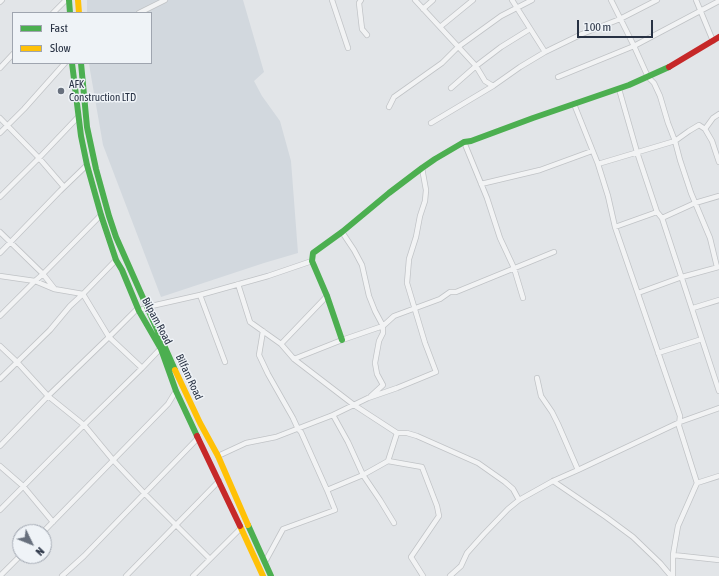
<!DOCTYPE html>
<style>
body{margin:0}
#map{position:relative;width:719px;height:576px;overflow:hidden;background:#e2e5e8;font-family:"Asap Condensed",sans-serif}
canvas{display:block}
.legend{position:absolute;left:12px;top:12px;width:140px;height:52px;box-sizing:border-box;background:#eff3f7;border:1px solid #9fa5af;margin:0;padding:5px 7px;list-style:none;font-size:12px;color:#273143}
.legend li{display:flex;align-items:center;gap:8px;height:20px}
.legend b{width:20px;border:1px solid #9fa5af}
.north{position:absolute;left:12px;top:524px;width:40px;height:40px;box-sizing:border-box;background:#eff3f7;border:1px solid #9fa5af;border-radius:50%;rotate:133deg;font-size:11px;font-weight:700;line-height:16px;text-align:center;color:#273143}
.north::after{content:'';display:block;margin:auto;width:14px;height:18px;background:#68707d;clip-path:polygon(50% 0,100% 100%,50% 72%,0 100%)}
.scale{position:absolute;left:577px;top:20px;width:76px;height:18px;box-sizing:border-box;border:2px solid #273143;border-top:0;padding-left:5px;font-size:12px;line-height:14px;white-space:nowrap;color:#273143;-webkit-text-stroke:3px #eff3f7;paint-order:stroke}
</style>
<div id="map">
<canvas width="719" height="576"></canvas>
<ul class="legend">
<li><b style="height:5px;background:#4caf50"></b>Fast</li>
<li><b style="height:5px;background:#ffc107"></b>Slow</li>
</ul>
<div class="north">N</div>
<div class="scale">100 m</div>
</div>
<script>
const ctx = document.querySelector('canvas').getContext('2d');
ctx.lineJoin = 'round';
function fillPath(path, color) { ctx.fillStyle = color; ctx.fill(path, 'evenodd'); }
const shape = rows => new Path2D(rows.map(r => 'M' + r).join(''));
function stroke(path, color, width, dash) { ctx.strokeStyle = color; ctx.lineWidth = width; ctx.lineCap = dash ? 'butt' : 'round'; ctx.setLineDash(dash || []); ctx.stroke(path); }
function write(font, color, halo, rows, align = 'center') {
  ctx.font = font + ' "Asap Condensed",sans-serif'; ctx.lineWidth = 3; ctx.setLineDash([]); ctx.textBaseline = 'middle'; ctx.strokeStyle = halo; ctx.fillStyle = color; for (const [text, x, y, turn = 0] of rows) {
    ctx.save(); ctx.translate(x, y); ctx.rotate((+turn || 0) * Math.PI / 180); ctx.textAlign = isNaN(turn) ? turn : align; if (halo) ctx.strokeText(text, 0, 0); ctx.fillText(text, 0, 0); ctx.restore();
  }
}
const built = shape([
 [87,0,243,0,264,72,254,81,262,96,280,121,291,161,298,253,264,263,161,297,103,145,90,70,89,63,151,63,151,13,87,13]
]);
const street = shape([
 [332,0,348,48],
 [361,0,359,3,362,29,367,35],
 [415,0,476,66,485,81,493,86],
 [512,0,545,52],
 [611,0,634,46,648,77,654,83,660,96,668,123,675,141,689,131,699,125,705,129,712,141,719,162],
 [696,0,713,41],
 [0,2,2,0],
 [423,9,433,0],
 [53,13,66,0],
 [139,13,165,0],
 [440,27,473,0],
 [0,68,13,54],
 [558,77,634,46,719,1],
 [451,88,476,66,501,47,530,29],
 [619,89,637,152,657,212,662,218,719,391],
 [574,104,598,164,608,196,615,227,680,416,679,426,697,483,678,526,673,555,673,576],
 [389,107,394,97,442,63,458,47,501,16,532,0],
 [0,118,39,158,64,187],
 [431,123,493,86,520,67,545,52,582,34,620,19,657,0],
 [705,129,713,118,719,114],
 [0,133,24,109,65,63],
 [464,142,487,198,500,238,514,268,523,298],
 [598,164,675,141,680,160,691,193,710,238,717,267],
 [481,184,540,170,592,151],
 [0,197,39,158,78,117],
 [662,218,695,203,719,196],
 [615,227,657,212],
 [0,232,43,274,54,288],
 [0,253,60,191,87,165],
 [0,276,35,281,54,289,83,294,109,337,142,368],
 [238,284,250,322,281,344,294,359,354,405,397,433,407,433,417,436,478,463,505,482,513,489,519,500],
 [638,293,682,277,719,267],
 [200,295,225,362],
 [693,308,719,300],
 [139,311,147,307,200,295,268,276,312,261],
 [0,316,35,281,43,274,101,215],
 [263,331,259,355,268,374,293,418,298,429,301,432,327,490],
 [281,344,327,296],
 [0,346,17,362,48,396,84,425,113,460,144,493,210,559],
 [658,353,702,339],
 [294,359,342,340,383,326,375,311,369,296,362,265,354,250,342,232],
 [537,378,541,396,552,412,558,424,578,470],
 [0,379,50,330,70,306,83,294,116,260],
 [371,396,383,385,377,374,375,363,379,341,383,333,383,326,394,316,440,299,450,292,456,292,554,252],
 [333,415,348,442,363,475,380,500,394,523],
 [397,433,388,461,422,467,437,506,439,516,411,557,423,576],
 [0,446,48,396,109,337,138,308],
 [218,456,246,443,276,437,333,415,368,398,397,388,436,372,425,343,407,283,409,259,416,237,420,216,425,201,426,190,422,168],
 [0,466,23,486,53,522],
 [553,481,606,517,633,537,660,563,671,576],
 [697,483,719,476],
 [0,510,84,425,142,368,162,347],
 [43,532,168,404,176,391],
 [673,555,719,560],
 [265,562,283,529,335,510,327,490,363,475,388,461],
 [0,576,20,556],
 [62,576,84,556,198,438],
 [126,576,219,481],
 [193,576,241,528],
 [450,576,461,566,467,553,484,534,508,509,519,500,553,481,578,470,680,422,719,408]
]);
const fast = shape([
 [69,0,70,13],
 [72,63,81,136,87,165,101,215,116,260,122,270,139,311,161,349,176,391,197,436],
 [81,63,87,127,96,169,109,216,116,237,175,370],
 [342,340,327,296,312,261,313,253,342,232,389,193,422,168,435,159,464,142,471,141,533,118,629,85,669,67],
 [248,525,271,576]
]);
const slow = shape([
 [78,0,79,13],
 [175,370,200,423,218,456,248,525],
 [240,526,263,576]
]);
const jam = shape([
 [669,67,719,37],
 [197,436,240,526]
]);
const markers = [
 [61,91,4,"#68707d"]
];
const poiNames = [
 ["AFK",69,85],
 ["Construction LTD",69,98]
];
const streetNames = [
 ["Bilpam Road",157,321,62],
 ["Bilfam Road",189,377,65]
];
fillPath(built, '#d2d8de');
stroke(street, '#c0c3c6', 6);
stroke(street, '#f2f3f4', 4.5);
stroke(fast, '#4caf50', 6);
stroke(slow, '#ffc107', 6);
stroke(jam, '#c62828', 6);
for (const [x, y, r, color] of markers) { const dot = new Path2D(); dot.arc(x, y, r, 0, 2 * Math.PI); ctx.fillStyle = color; ctx.fill(dot); stroke(dot, '#eff3f7', 1.5); }
write('11px', '#273143', '#eff3f7', poiNames, 'left');
write('11px', '#273143', '#eff3f7', streetNames);
</script>
